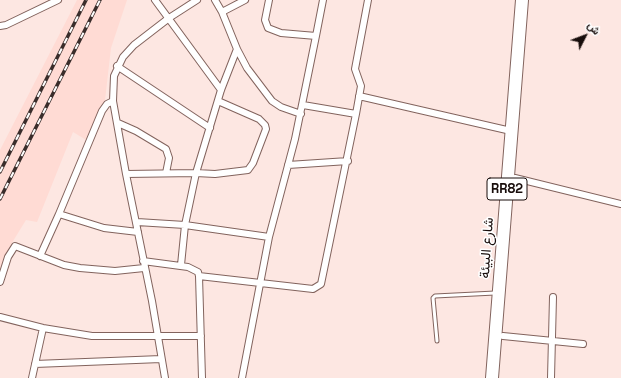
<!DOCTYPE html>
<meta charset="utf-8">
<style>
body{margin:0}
#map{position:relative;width:621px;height:378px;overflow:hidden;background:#fde7e2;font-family:"Space Grotesk",Vazirmatn,sans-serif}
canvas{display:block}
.north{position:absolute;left:565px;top:16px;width:40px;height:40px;-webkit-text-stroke:3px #fff;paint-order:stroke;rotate:48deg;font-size:11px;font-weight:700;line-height:16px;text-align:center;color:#180d0b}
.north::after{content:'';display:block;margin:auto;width:14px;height:18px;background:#180d0b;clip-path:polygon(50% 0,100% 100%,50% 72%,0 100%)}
</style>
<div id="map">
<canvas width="621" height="378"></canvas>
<div class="north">ش</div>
</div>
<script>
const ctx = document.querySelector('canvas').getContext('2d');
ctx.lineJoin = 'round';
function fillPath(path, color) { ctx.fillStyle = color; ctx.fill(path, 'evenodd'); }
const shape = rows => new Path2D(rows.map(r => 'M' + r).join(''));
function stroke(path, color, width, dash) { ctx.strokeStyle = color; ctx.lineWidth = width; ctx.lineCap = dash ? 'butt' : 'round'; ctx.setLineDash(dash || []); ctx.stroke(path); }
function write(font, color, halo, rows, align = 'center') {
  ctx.font = font + ' "Space Grotesk",Vazirmatn,sans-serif'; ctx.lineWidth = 3; ctx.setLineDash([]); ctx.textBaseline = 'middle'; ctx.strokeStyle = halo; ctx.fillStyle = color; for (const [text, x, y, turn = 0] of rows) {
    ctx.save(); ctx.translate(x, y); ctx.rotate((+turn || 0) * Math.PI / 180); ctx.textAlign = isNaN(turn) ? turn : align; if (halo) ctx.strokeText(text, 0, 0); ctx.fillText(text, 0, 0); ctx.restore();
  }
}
const built = shape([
 [77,0,127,0,111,48,105,100,88,141,73,132,37,222,26,220,10,246,0,272,0,150]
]);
const lane = shape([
 [437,341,433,298,435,296,495,293]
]);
const street = shape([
 [155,0,221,90],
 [269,0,265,20,268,28,281,33,316,36,323,0],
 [222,12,245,0],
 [0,26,6,25,58,0],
 [237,49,247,68,272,101,281,107,301,114],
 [117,66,210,128],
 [359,96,511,131],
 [303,105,356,114],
 [118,123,136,131,166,149,169,158,166,173],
 [288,165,348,161],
 [126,174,196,173,221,90,237,49,222,12,215,0],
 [515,178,621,204],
 [59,214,102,111,107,104,113,101],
 [137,222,185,225,269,237],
 [40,256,59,214,104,228,138,232],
 [143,261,188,267,198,272,199,276,313,289,321,284,356,114,361,86,355,69,368,0],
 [181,265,185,225,196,173,215,174,248,170,253,163,266,129,265,125,259,119,218,101],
 [199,276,202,378],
 [0,282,8,257,15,246,64,265,80,268,115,271,144,268],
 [0,317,43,328,92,336,201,336],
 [503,336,583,344],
 [35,364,161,359],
 [32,378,43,328],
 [165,378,152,301,126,174,113,101,114,76,123,57,134,45,169,18,197,0],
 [242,378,269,237,295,139,316,36],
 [551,378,553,297]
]);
const highway = shape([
 [492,378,522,0]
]);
const rail = shape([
 [0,172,86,0],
 [0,199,100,0]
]);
const shields = [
 [507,189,40]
];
const shieldNames = [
 ["RR82",507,189]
];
const streetNames = [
 ["شارع البيئة",487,248,-86]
];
fillPath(built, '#ffdbd4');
stroke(lane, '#82635d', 5);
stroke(street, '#82635d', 8);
stroke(highway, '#82635d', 14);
stroke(lane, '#fff', 3);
stroke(street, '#fff', 6);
stroke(highway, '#fff', 12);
stroke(rail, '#3a2d2b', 3.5);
stroke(rail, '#fff', 2, [6]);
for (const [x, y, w] of shields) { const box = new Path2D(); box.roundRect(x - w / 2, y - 11, w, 22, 3); ctx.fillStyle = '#fff'; ctx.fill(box); stroke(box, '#180d0b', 1); }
write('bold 13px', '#180d0b', null, shieldNames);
write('14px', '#180d0b', '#fff', streetNames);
</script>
